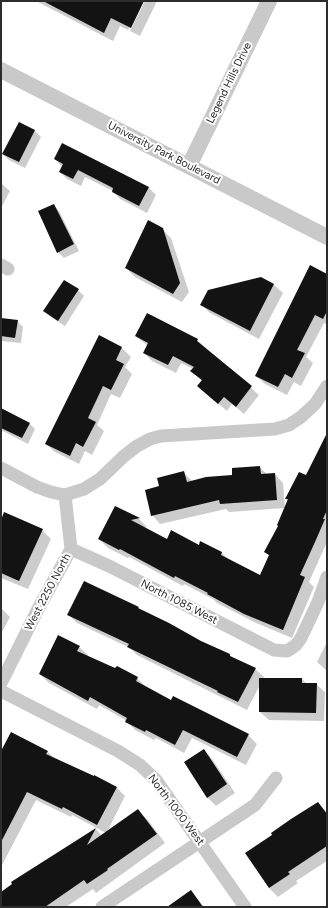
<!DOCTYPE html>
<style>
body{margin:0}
#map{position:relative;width:328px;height:908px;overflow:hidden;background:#fff;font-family:Figtree,sans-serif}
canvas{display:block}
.frame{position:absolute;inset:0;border:2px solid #2c2c2c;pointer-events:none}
</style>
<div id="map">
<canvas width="328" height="908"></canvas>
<div class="frame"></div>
</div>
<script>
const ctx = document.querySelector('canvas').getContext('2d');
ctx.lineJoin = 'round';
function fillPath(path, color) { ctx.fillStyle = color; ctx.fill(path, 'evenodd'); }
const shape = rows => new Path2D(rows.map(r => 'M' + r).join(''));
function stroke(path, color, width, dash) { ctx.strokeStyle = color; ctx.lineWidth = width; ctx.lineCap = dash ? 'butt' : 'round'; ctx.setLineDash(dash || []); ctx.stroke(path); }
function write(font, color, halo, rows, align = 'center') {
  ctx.font = font + ' Figtree,sans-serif'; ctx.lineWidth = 4; ctx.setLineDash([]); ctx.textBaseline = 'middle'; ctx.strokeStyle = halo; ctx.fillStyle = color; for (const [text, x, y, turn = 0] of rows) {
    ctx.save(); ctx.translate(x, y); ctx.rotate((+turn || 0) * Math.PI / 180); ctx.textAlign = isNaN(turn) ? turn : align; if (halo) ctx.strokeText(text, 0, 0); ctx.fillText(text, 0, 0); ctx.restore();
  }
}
const shadow = shape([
 [36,1,143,1,128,30,120,26,113,41],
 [145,1,157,1,140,36,130,31],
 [19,123,35,131,41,137,25,168,9,160,3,154],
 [55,159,148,187,156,195,147,213,120,199,113,191,85,177,81,186,67,179,60,172,62,167],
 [1,183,10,191,1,208],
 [53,205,59,211,79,251,64,258,58,252],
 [162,229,171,238,189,292,182,302,135,277,126,268],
 [327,275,327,325,324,323,306,357,313,363,301,386,294,382,287,395,265,384,256,376],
 [260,278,274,285,283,293,259,339,210,313,201,304],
 [78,290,84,296,65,326,51,317,45,311],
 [1,319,17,321,23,327,21,343,1,341],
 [99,336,122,348,131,357,125,367,132,374,120,398,111,394,97,425,104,431,92,455,85,451,79,464,55,452,46,444],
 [136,336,197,340,259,395,244,414,232,404,227,411,198,386,202,381,192,371,193,369,181,363,176,373,152,361,144,353,148,346],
 [1,409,29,423,35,429,28,444,1,430],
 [327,446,327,542,309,582,314,587,292,638,254,622,217,603,213,599,184,584,183,586,129,557,128,558,108,548,99,539,115,507,139,519,147,527,143,528,167,540,199,546,201,543,222,553,228,559,261,576,270,556,266,552,279,526,285,508,229,512,226,509,160,524,152,515,160,487,184,473,192,481,234,476,259,467,268,475,275,474,283,483,285,508,288,502,286,499,299,473,306,477],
 [1,523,42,530,51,539,28,589,1,578],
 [1,608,10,617,1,634],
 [138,608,141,611,201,642,255,669,264,677,263,679,302,679,307,684,316,684,325,692,324,721,269,720,260,712,260,685,247,710,137,655,130,648,77,623,68,614],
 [327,642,327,671,317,662],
 [79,647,88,655,87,657,137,678,146,687,172,701,248,735,257,744,246,765,192,738,184,753,156,738,154,740,135,730,127,721,99,705,97,709,49,683,40,674],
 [204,750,212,759,235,793,216,806,207,797],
 [47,751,56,760,117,788,125,796,107,832,138,811,147,819,165,843,96,893,93,889,66,907,1,907,1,893,14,885,12,883,96,829,102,836,106,833,72,815,71,817,36,800,1,867,1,753],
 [318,803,327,812,327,861,296,881,298,883,278,897,269,888,246,853],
 [191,891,204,907,168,907]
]);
const building = shape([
 [43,1,144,1,131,28,111,18,104,33],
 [19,122,35,130,19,162,2,154],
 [62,143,149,187,139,206,112,192,113,188,78,170,73,179,59,172,63,164,54,159],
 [54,204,74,244,57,253,38,211],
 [148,220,163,228,180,283,173,294,125,268],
 [310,265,327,274,327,311,323,319,315,315,297,350,305,353,292,378,285,374,278,387,255,376],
 [261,277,274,284,250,331,200,305,208,290],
 [64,280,79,289,58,321,43,311],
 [147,313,198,339,197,341,252,386,236,407,224,397,218,404,197,386,202,380,190,371,194,367,173,356,168,365,143,353,148,343,135,336],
 [1,318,18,320,15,338,1,336],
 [99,335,122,347,116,360,124,364,111,390,103,386,88,418,96,422,83,447,76,443,70,456,45,444],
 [1,408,30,423,22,438,1,428],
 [327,433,327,510,323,519,325,519,315,542,300,575,305,577,283,630,244,614,207,594,208,593,175,576,174,578,120,549,119,550,98,539,115,506,140,518,131,520,167,539,171,530,199,545,200,541,222,552,221,555,260,575,269,555,264,552,278,526,277,525,288,499,285,499,299,472,306,475],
 [260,466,261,474,275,473,277,500,220,504,219,500,151,516,145,490,159,486,157,478,184,471,187,482,206,477,232,475,232,468],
 [4,512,43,529,19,581,1,573,1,520],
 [84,581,139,607,138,608,169,623,201,641,230,654,230,656,256,668,238,702,217,692,218,691,127,647,129,644,67,615],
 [58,635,80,646,77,651,115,668,117,666,138,677,136,681,171,700,173,696,249,734,237,757,183,730,175,745,146,730,145,732,125,722,127,718,90,697,88,701,39,674],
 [259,678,302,678,302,683,317,683,316,713,259,712],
 [11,732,48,751,46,754,94,776,94,775,117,787,97,825,63,807,62,809,27,792,1,842,1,751],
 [204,749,227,784,207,798,184,762],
 [318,802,327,814,327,846,288,872,290,874,269,888,245,853,272,835,271,833,291,819],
 [138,809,157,834,107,869,108,870,87,884,84,880,45,907,1,907,1,892,12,884,11,882,96,828,87,845],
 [191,890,203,907,167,907]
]);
const minor = shape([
 [1,265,8,269],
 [1,468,37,487,51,492,65,495],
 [65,495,84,489,100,479,124,456,137,446,150,439,161,436,275,429,289,425,301,417,315,404,327,386],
 [71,549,109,566,274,650,287,651,296,645,301,638,318,602,327,577],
 [1,683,38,609,71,549,65,495],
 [1,691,118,751,140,765,156,780,245,907],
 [102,907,255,805,276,778]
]);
const tertiary = shape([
 [1,70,327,237],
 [189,166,269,1]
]);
const streetNames = [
 ["Legend Hills Drive",229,83,-64],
 ["University Park Boulevard",164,153,27],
 ["West 2250 North",48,592,-62],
 ["North 1085 West",179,602,27],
 ["North 1000 West",176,810,53]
];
fillPath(shadow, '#0003');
fillPath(building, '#131313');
stroke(minor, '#c9c9c9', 13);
stroke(tertiary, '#c9c9c9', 16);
write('11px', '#2c2c2c', '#fff', streetNames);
</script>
